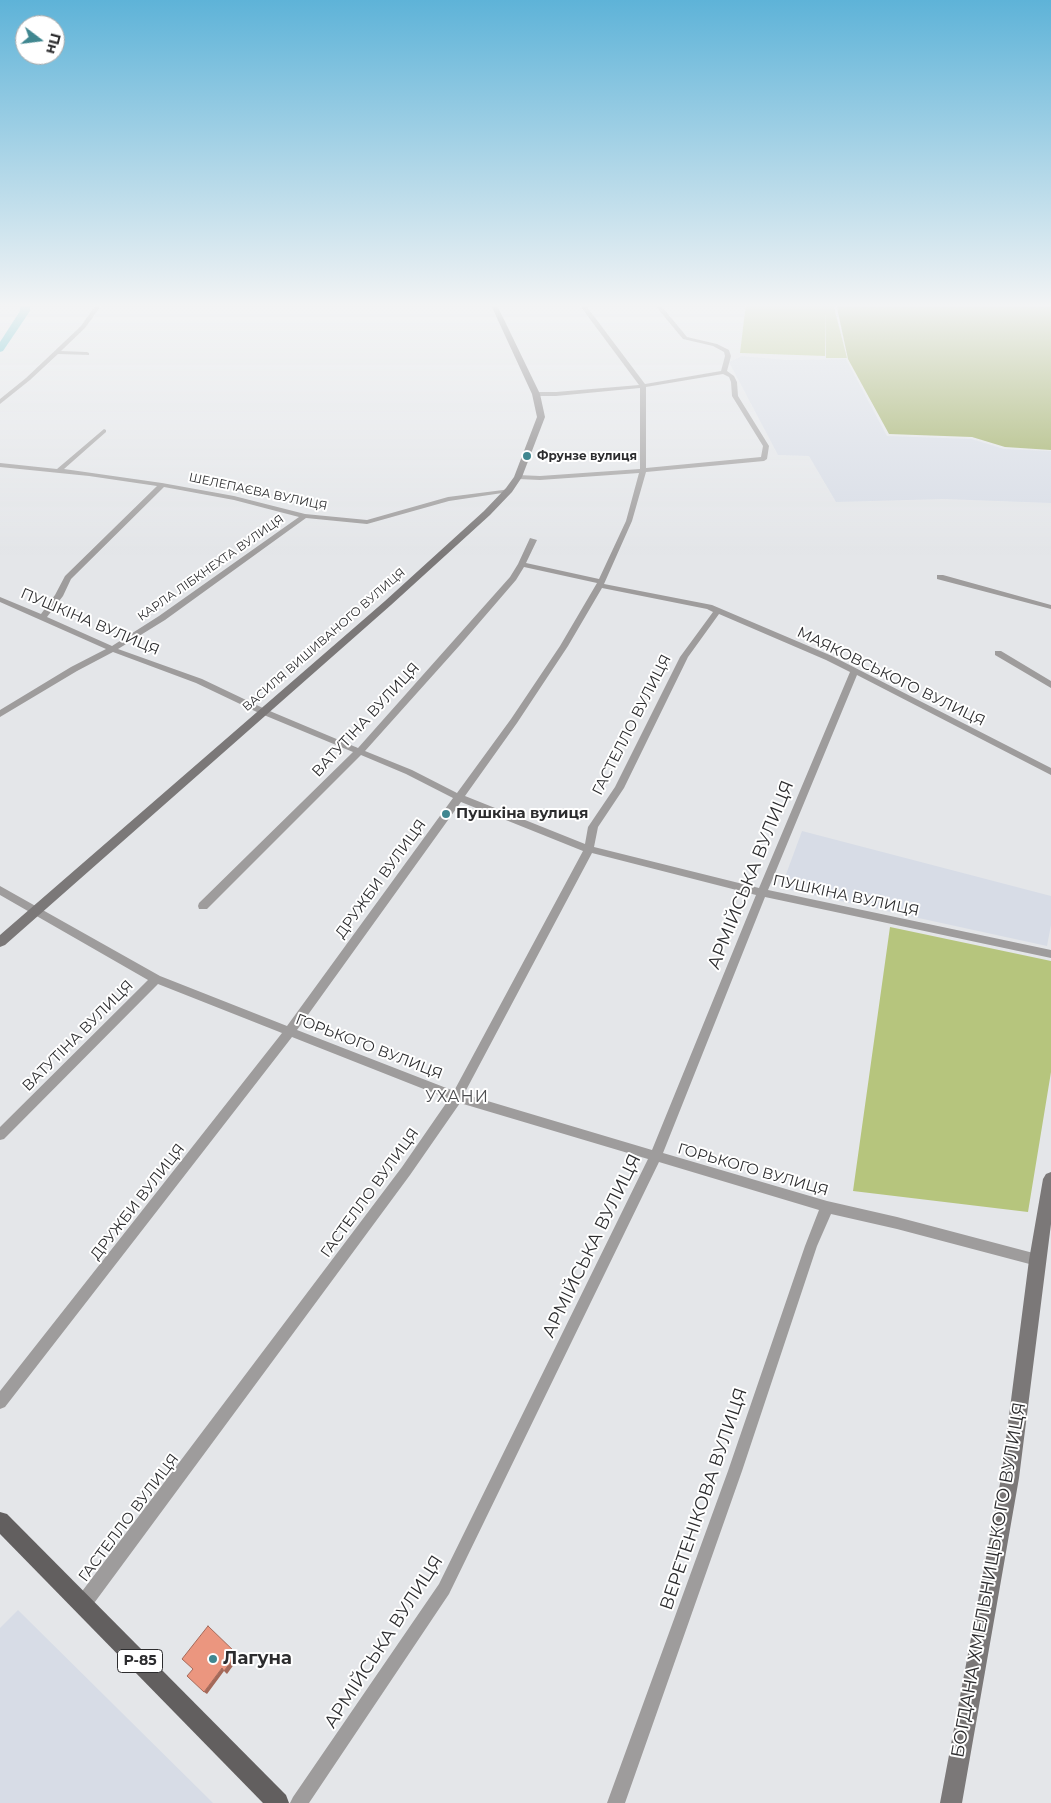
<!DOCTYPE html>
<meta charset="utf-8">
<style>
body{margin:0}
#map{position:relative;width:1051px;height:1803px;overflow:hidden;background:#e4e6e9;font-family:Montserrat,sans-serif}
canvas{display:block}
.north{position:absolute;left:15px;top:15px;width:50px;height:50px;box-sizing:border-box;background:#fff;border:1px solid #ababab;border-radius:50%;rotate:105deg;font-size:14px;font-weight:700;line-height:20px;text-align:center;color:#2c2c2e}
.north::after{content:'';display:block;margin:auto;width:18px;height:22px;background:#408790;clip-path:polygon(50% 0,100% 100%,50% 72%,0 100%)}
</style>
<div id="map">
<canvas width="1051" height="1803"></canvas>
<div class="north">Пн</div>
</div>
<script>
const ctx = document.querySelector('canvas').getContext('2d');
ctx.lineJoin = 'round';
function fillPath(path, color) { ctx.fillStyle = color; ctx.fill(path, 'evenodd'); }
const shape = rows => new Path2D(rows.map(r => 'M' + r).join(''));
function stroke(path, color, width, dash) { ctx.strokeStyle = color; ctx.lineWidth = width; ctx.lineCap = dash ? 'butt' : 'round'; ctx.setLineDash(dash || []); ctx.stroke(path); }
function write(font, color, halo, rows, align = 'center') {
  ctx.font = font + ' Montserrat,sans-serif'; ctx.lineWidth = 4; ctx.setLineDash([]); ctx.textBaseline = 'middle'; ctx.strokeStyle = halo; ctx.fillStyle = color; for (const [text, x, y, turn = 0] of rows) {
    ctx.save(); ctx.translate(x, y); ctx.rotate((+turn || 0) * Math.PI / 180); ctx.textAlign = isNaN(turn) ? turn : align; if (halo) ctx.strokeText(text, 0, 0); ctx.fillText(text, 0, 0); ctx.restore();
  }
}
const built = shape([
 [742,356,787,360,846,359,887,436,972,439,1004,449,1051,451,1051,503,944,499,836,502,809,456,778,455,729,362],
 [802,831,1051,896,1051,925,1047,946,781,888],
 [18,1610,213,1803,0,1803,0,1628]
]);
const green = shape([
 [746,303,833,303,847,358,826,358,825,308,825,356,740,353],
 [890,927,1051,961,1051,1072,1028,1212,853,1191]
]);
const forest = shape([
 [836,303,1051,303,1051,450,1005,447,972,437,889,434,848,359]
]);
const river = shape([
 [20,303,30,303,30,311,3,351,0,352,0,342,20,311,20,303]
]);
const street = shape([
 [97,303,103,303,85,328,61,351,87,352,89,353,89,355,58,354,30,380,0,404,0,399,26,378,81,326,97,303],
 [578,303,584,303,645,384,721,371,725,356,724,352,713,346,683,339,653,303,659,303,687,337,717,344,729,350,731,356,727,371,734,376,737,382,738,396,769,446,767,459,764,461,646,472,632,521,604,584,712,605,832,656,1051,768,1051,775,857,675,768,890,1051,950,1051,958,765,897,663,1153,827,1201,897,1217,1037,1254,1042,1256,1043,1260,1042,1264,1037,1266,897,1229,831,1214,817,1246,742,1471,625,1803,607,1803,728,1471,805,1246,819,1210,659,1162,449,1594,309,1803,290,1803,293,1797,439,1584,648,1159,460,1103,410,1175,89,1610,83,1612,77,1610,75,1604,77,1598,402,1167,449,1099,292,1037,5,1407,0,1409,0,1391,282,1033,158,984,4,1139,0,1140,0,1127,148,980,0,895,0,886,160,976,287,1026,453,798,406,774,361,755,207,909,199,909,198,906,199,903,353,752,259,713,196,683,113,652,77,671,0,717,0,710,71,667,106,649,0,602,0,597,41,614,55,595,65,576,157,486,89,476,0,467,0,463,57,469,104,429,106,430,106,432,64,469,162,483,234,496,305,514,367,520,448,497,511,489,512,490,509,492,449,501,367,524,306,518,165,620,118,649,202,679,265,709,358,748,510,577,518,564,530,538,537,540,526,563,599,579,626,521,639,473,540,480,518,479,515,477,518,475,540,476,640,469,640,388,556,396,536,396,533,394,536,392,556,392,639,385,578,303],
 [723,374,729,377,731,382,732,396,763,446,761,457,646,468,646,387,723,374],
 [164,487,234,500,299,517,159,616,112,646,47,617,63,596,71,579,164,487],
 [524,567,597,583,560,646,511,719,457,793,412,770,365,751,460,645,516,580,524,567],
 [602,588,707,609,713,612,680,657,615,787,588,827,585,844,465,796,517,723,568,646,602,588],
 [719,614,826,660,850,672,759,888,594,847,598,827,624,788,688,657,719,614],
 [461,802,583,851,454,1091,297,1030,461,802],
 [592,853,756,895,652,1150,464,1094,592,853],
 [937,575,943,575,1051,605,1051,609,937,579,937,575],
 [995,651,1001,651,1051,681,1051,688,995,655,995,651]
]);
const secondary = shape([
 [490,303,496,303,540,394,545,417,522,477,512,492,490,515,391,605,5,945,0,947,0,935,385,601,484,511,506,488,514,477,537,417,532,394,490,303],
 [1051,1172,1051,1224,1019,1478,962,1803,940,1803,1001,1478,1029,1260,1043,1179,1046,1174,1051,1172]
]);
const primary = shape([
 [0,1512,7,1514,286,1795,289,1803,263,1803,0,1534,0,1512]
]);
const shadedWall = shape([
 [237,1654,240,1656,227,1674,224,1671],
 [222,1668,224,1671,207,1694,204,1692]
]);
const building = shape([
 [208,1626,237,1654,224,1671,222,1668,204,1692,187,1676,193,1669,182,1659,208,1626]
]);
const markers = [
 [527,456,5,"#408790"],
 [446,814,5,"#408790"],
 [213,1659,5,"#408790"]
];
const farPoinames = [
 ["Фрунзе вулиця",537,456]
];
const farStreetnames = [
 ["ШЕЛЕПАЄВА ВУЛИЦЯ",258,492,12],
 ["КАРЛА ЛІБКНЕХТА ВУЛИЦЯ",211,568,-35],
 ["ВАСИЛЯ ВИШИВАНОГО ВУЛИЦЯ",324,640,-41]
];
const shields = [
 [140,1661,45]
];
const shieldNames = [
 ["Р-85",140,1661]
];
const streetNames = [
 ["ПУШКІНА ВУЛИЦЯ",90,622,23],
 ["МАЯКОВСЬКОГО ВУЛИЦЯ",891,677,26],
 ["ВАТУТІНА ВУЛИЦЯ",366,720,-47],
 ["ГАСТЕЛЛО ВУЛИЦЯ",632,725,-63],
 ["ДРУЖБИ ВУЛИЦЯ",381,879,-54],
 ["ПУШКІНА ВУЛИЦЯ",846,896,12],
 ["ВАТУТІНА ВУЛИЦЯ",78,1036,-45],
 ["ГОРЬКОГО ВУЛИЦЯ",369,1047,21],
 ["ГОРЬКОГО ВУЛИЦЯ",753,1170,16],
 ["ГАСТЕЛЛО ВУЛИЦЯ",370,1193,-54],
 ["ДРУЖБИ ВУЛИЦЯ",138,1202,-52],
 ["ГАСТЕЛЛО ВУЛИЦЯ",129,1518,-53]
];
const poiNames = [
 ["Пушкіна вулиця",456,814]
];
const neighbourhoodNames = [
 ["УХАНИ",457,1097]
];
const nearStreetnames = [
 ["АРМІЙСЬКА ВУЛИЦЯ",751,875,-68],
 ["АРМІЙСЬКА ВУЛИЦЯ",592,1246,-64],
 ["ВЕРЕТЕНІКОВА ВУЛИЦЯ",704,1499,-71],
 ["БОГДАНА ХМЕЛЬНИЦЬКОГО ВУЛИЦЯ",989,1580,-80],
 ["АРМІЙСЬКА ВУЛИЦЯ",384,1642,-57]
];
const nearPoinames = [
 ["Лагуна",223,1659]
];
fillPath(built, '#d7dce6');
fillPath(green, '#b6c57d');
fillPath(forest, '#9aaa59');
fillPath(river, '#30b1bf');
fillPath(street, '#9e9c9c');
fillPath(secondary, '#7b7878');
fillPath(primary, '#625f5f');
fillPath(shadedWall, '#a46959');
fillPath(building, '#eb967f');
stroke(building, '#a46959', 1);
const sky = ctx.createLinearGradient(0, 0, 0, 555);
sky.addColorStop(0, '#5eb3d8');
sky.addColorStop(0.55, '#f3f4f5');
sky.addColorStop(1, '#f3f4f500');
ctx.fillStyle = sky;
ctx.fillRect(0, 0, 1051, 555);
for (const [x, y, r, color] of markers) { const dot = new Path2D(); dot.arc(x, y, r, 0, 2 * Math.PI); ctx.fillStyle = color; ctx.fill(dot); stroke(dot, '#fff', 2); }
write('bold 12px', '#2c2c2e', '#fff', farPoinames, 'left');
write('12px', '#2c2c2e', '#fff', farStreetnames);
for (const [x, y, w] of shields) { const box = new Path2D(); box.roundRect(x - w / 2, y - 11.5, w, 23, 4); ctx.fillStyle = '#fff'; ctx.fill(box); stroke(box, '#2c2c2e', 1); }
write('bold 14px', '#2c2c2e', null, shieldNames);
write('15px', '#2c2c2e', '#fff', streetNames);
write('bold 15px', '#2c2c2e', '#fff', poiNames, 'left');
ctx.letterSpacing = '1px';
write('16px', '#4c4d50', '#fff', neighbourhoodNames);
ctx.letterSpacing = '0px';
write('18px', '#2c2c2e', '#fff', nearStreetnames);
write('bold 18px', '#2c2c2e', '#fff', nearPoinames, 'left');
</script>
